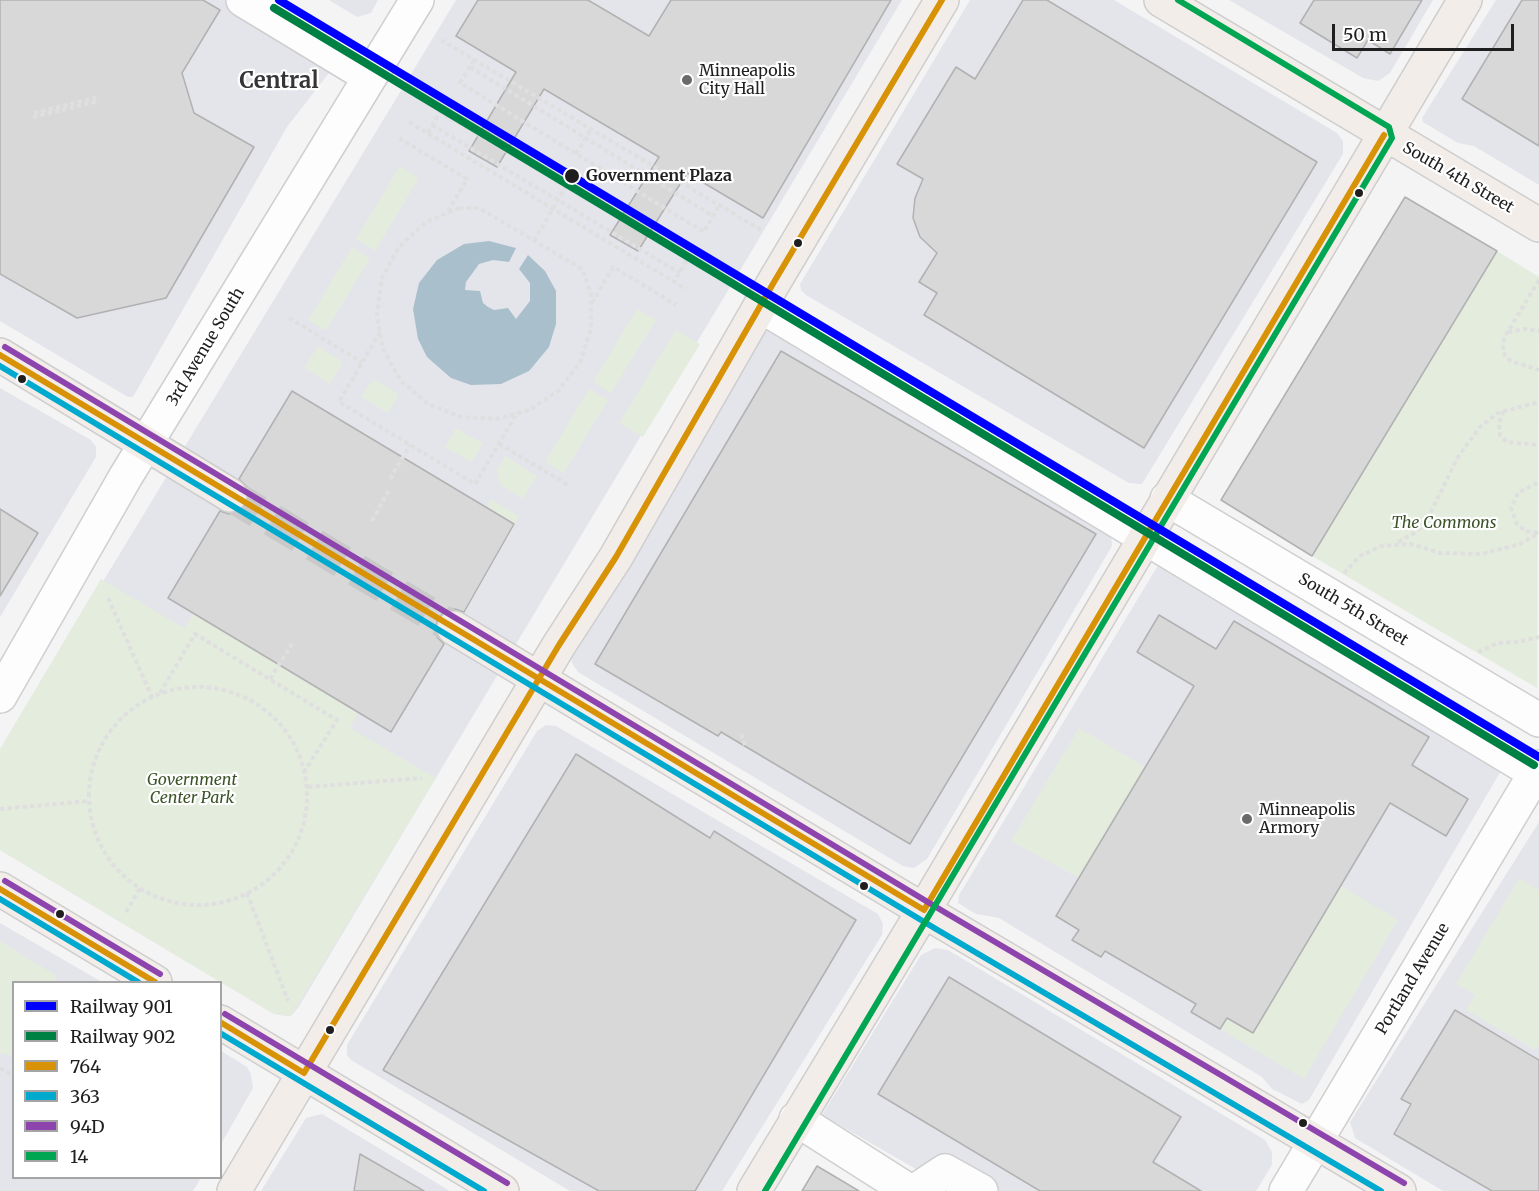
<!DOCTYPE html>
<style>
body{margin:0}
#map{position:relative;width:1539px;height:1191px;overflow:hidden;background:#f4f4f5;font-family:Merriweather,serif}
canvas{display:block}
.legend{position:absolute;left:12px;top:981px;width:210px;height:198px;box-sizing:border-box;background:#fff;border:2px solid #a5a5a5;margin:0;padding:8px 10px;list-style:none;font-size:18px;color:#1f1f1f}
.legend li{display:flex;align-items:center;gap:12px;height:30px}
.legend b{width:30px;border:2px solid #a5a5a5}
.scale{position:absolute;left:1332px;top:24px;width:182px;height:27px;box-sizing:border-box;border:3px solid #1f1f1f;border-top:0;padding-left:8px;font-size:18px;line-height:21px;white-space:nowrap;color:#1f1f1f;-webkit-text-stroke:4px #fff;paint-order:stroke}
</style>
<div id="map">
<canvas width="1539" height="1191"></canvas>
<ul class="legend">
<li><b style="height:8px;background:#00f"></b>Railway 901</li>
<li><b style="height:8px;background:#008144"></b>Railway 902</li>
<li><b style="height:8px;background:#d79205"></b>764</li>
<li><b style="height:8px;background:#00a9ce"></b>363</li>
<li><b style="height:8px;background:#8e44ad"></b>94D</li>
<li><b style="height:8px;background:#00a651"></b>14</li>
</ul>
<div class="scale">50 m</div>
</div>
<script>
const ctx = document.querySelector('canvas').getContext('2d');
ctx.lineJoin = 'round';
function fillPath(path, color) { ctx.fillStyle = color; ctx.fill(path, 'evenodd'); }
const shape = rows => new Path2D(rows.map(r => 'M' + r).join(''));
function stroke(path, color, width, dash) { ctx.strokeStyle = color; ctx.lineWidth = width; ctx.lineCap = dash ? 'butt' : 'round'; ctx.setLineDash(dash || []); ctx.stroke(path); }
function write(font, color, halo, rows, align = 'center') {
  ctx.font = font + ' Merriweather,serif'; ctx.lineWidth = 4.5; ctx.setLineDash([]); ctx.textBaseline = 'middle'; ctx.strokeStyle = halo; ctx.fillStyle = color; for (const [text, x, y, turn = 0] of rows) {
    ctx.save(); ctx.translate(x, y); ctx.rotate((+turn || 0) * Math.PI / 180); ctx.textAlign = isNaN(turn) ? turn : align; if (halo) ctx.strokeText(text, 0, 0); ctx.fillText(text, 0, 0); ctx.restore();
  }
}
const built = shape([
 [0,0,230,0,332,69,287,127,133,397,128,397,0,321],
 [329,0,378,0,371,13,357,17],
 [456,0,902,0,298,1008,291,1016,286,1016,274,1014,0,850,0,751],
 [970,0,1114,0,1337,133,1343,141,1343,154,1142,484,1129,483,806,295,801,290,800,284],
 [1229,0,1433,0,1390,73,1378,81,1363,78],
 [1496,0,1539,0,1539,185,1474,146,1458,143,1423,122,1422,118],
 [780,328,1111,534,1112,546,927,859,914,868,903,866,578,672,572,663,571,656,759,338,768,330],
 [0,388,91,440,96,447,96,457,0,617],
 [1160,562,1502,769,1309,1100,1302,1104,1272,1089,1262,1077,999,918,976,914,958,903,959,895],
 [546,725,556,726,878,914,883,924,882,935,722,1191,570,1191,351,1060,347,1055,347,1045,537,731],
 [1539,822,1539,1191,1443,1191,1355,1138,1350,1122],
 [0,923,102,982,14,982,14,1178,201,1178,193,1191,0,1191],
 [935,948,948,950,1265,1140,1272,1152,1272,1165,1256,1191,954,1191,822,1115,921,955],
 [221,1051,247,1067,251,1074,253,1088,221,1144],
 [322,1114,450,1191,261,1191,306,1118]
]);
const green = shape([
 [400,166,419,178,375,251,356,239],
 [352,247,370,258,326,331,308,320],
 [1497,251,1539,277,1537,688,1312,556],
 [637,309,656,320,611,393,593,382],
 [676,330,700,344,643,437,619,423],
 [318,346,343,362,330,384,304,368],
 [373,379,399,394,388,413,361,397],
 [589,389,608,400,564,473,545,462],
 [456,428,483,444,471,462,445,447],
 [505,456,537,476,523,499,500,485,497,470],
 [491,499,519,516,514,524,486,508],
 [101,579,184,628,193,614,267,658,303,651,291,673,358,713,350,728,436,778,291,1016,274,1014,0,850,0,749],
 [1079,728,1145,767,1079,878,1011,841],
 [1519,878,1539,890,1539,1045,1535,1050,1466,1010,1475,995,1456,984],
 [1340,885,1398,920,1304,1079,1220,1029,1227,1018,1253,1033],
 [0,941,57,976,54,982,14,982,13,1056,0,1053]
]);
const water = shape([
 [489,241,516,248,509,262,493,260,479,264,466,282,465,290,480,291,483,303,488,307,494,310,508,308,516,319,530,301,530,283,519,269,528,255,545,271,556,291,556,324,549,347,529,371,501,384,471,385,451,378,427,357,418,339,413,309,419,283,437,260,464,244]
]);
const building = shape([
 [0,0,203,0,220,10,182,73,194,113,254,147,166,298,77,318,0,274,0,0],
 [478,0,588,0,649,36,671,0,891,0,763,218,687,173,638,251,610,235,659,157,544,89,497,167,469,151,516,72,456,36,478,0],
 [1023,0,1047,0,1317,162,1144,448,924,315,937,293,919,282,937,253,920,237,913,218,915,198,923,179,897,164,956,67,975,79,1023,0],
 [1314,0,1422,0,1390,54,1368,40,1357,58,1300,23,1314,0],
 [1522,0,1539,0,1539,146,1462,99,1522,0],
 [1405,197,1497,251,1312,556,1221,500,1405,197],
 [781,351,1096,534,910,844,721,732,718,736,595,664,781,351],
 [292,391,514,524,464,612,455,609,445,611,438,619,435,628,437,637,444,644,391,732,168,598,220,511,229,514,238,512,246,504,249,495,247,487,239,479,292,391],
 [0,509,38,533,0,596,0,509],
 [1159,615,1216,649,1234,621,1429,737,1412,765,1468,799,1446,836,1390,803,1253,1033,1227,1018,1220,1029,1191,1012,1196,1004,1105,951,1101,957,1072,940,1079,930,1056,916,1194,686,1137,652,1159,615],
 [576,754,710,838,714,831,856,920,695,1191,599,1191,383,1070,576,754],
 [949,977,1181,1117,1153,1162,1201,1191,1040,1191,878,1094,949,977],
 [1455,1010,1539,1060,1539,1191,1492,1191,1394,1134,1411,1104,1401,1099,1455,1010],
 [360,1154,424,1191,354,1191,360,1154],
 [817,1166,859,1191,802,1191,817,1166]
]);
const majorTunnel = shape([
 [230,495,454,628]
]);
const path = shape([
 [441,40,761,230],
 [474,60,460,83,704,232,719,205],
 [470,67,713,216],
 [34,113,99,97],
 [33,117,99,101],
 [409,122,686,289],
 [432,125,680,273],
 [428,133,440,112,688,258,674,282],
 [399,138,467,179,447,213],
 [576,154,591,129],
 [459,208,479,208,582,269,591,294,591,329,580,362,559,390,530,410,496,419,461,417,428,404,401,381,383,349,380,332,377,314,382,278,399,247,426,222,459,208],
 [534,241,566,186],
 [1539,280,1504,338,1503,350,1506,358,1514,362,1539,370],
 [592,303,613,267,676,305],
 [289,318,362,362],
 [380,332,339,402,475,484,517,413],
 [1508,332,1525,329,1539,331],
 [1504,411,1499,422,1500,436,1507,442,1539,445],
 [499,444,568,485],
 [390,479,410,445],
 [372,521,389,490],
 [1538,533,1525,531,1517,524,1511,508,1518,493,1539,482],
 [1398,542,1414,533,1426,522,1458,457,1480,427,1498,413,1539,402],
 [1344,573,1360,556,1381,546,1411,544,1440,553,1482,554,1520,544,1539,533],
 [108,598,152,697],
 [1478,652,1498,643,1518,642,1539,637],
 [270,679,292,644],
 '89 796a109 109 0 1 1 218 0a109 109 0 1 1-218 0Z',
 [160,693,195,634,337,720,304,772],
 [741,734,745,745],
 [308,787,422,778],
 [0,809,89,801],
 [247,893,288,1001],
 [126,912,140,888],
 [0,1068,14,1076]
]);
const minor = shape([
 [243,0,370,77],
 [761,306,1539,775],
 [1167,499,1539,720],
 [0,696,126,476,417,0],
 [796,1119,909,1191],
 [915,1191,945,1171,981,1191],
 [1286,1191,1539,767]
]);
const major = shape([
 [1161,0,1539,225],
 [0,355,230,495],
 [454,628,941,921,1399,1191],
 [0,889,155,982],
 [220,1022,502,1191],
 [234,1191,559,645,616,557,774,282,942,0],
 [754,1191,924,910,1465,0]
]);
const bus1 = shape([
 [0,355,924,910,1384,135],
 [0,889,155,982],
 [220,1022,304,1073,559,645,616,557,774,282,942,0]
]);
const bus2 = shape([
 [0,366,936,929,1381,1191],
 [0,899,138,982],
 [220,1033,484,1191]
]);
const bus3 = shape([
 [5,347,946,913,1404,1183],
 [5,881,160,974],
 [225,1014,507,1183]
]);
const bus4 = shape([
 [765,1191,1392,138,1389,127,1178,0]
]);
const rail1 = shape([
 [279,0,1539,757]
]);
const rail2 = shape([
 [274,8,1534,765]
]);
const markers = [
 [687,80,6,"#6a6a6a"],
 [572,176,8,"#1f1f1f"],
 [1359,193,5,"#1f1f1f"],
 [798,243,5,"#1f1f1f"],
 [22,379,5,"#1f1f1f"],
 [1247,819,6,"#6a6a6a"],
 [864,886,5,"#1f1f1f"],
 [60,914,5,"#1f1f1f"],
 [330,1030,5,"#1f1f1f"],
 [1303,1123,5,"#1f1f1f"]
];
const poiNames = [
 ["Minneapolis",699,71],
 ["City Hall",699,89],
 ["Minneapolis",1259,810],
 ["Armory",1259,828]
];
const stopNames = [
 ["Government Plaza",586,176]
];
const streetNames = [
 ["South 4th Street",1458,178,30],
 ["3rd Avenue South",206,347,-59],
 ["South 5th Street",1353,610,31],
 ["Portland Avenue",1413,979,-59]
];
const parkNames = [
 ["The Commons",1444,523],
 ["Government",192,780],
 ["Center Park",192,798]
];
const districtNames = [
 ["Central",279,82]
];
fillPath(built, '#e4e5eb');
fillPath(green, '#e4ecde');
fillPath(water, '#aabfcc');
fillPath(building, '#d8d8d9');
stroke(building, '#b2b1b2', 1.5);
stroke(majorTunnel, '#c9c9ca', 33, [33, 16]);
stroke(minor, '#cfcfd0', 36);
stroke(major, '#cecece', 36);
stroke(path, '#dfdfe0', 4, [4.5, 3]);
stroke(minor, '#fdfdfe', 33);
stroke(major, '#f3ede9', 33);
stroke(bus1, '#d79205', 6);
stroke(bus2, '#00a9ce', 6);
stroke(bus3, '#8e44ad', 6);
stroke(bus4, '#00a651', 6);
stroke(rail1, '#00f', 8);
stroke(rail2, '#008144', 8);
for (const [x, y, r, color] of markers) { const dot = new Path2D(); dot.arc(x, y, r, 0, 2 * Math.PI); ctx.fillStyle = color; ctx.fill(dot); stroke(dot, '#fff', 2); }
write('16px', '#1f1f1f', '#fff', poiNames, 'left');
write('bold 16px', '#1f1f1f', '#fff', stopNames, 'left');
write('16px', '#1f1f1f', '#fff', streetNames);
write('italic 16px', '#3c5328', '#fff', parkNames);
write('bold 22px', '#353537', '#fff', districtNames);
</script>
